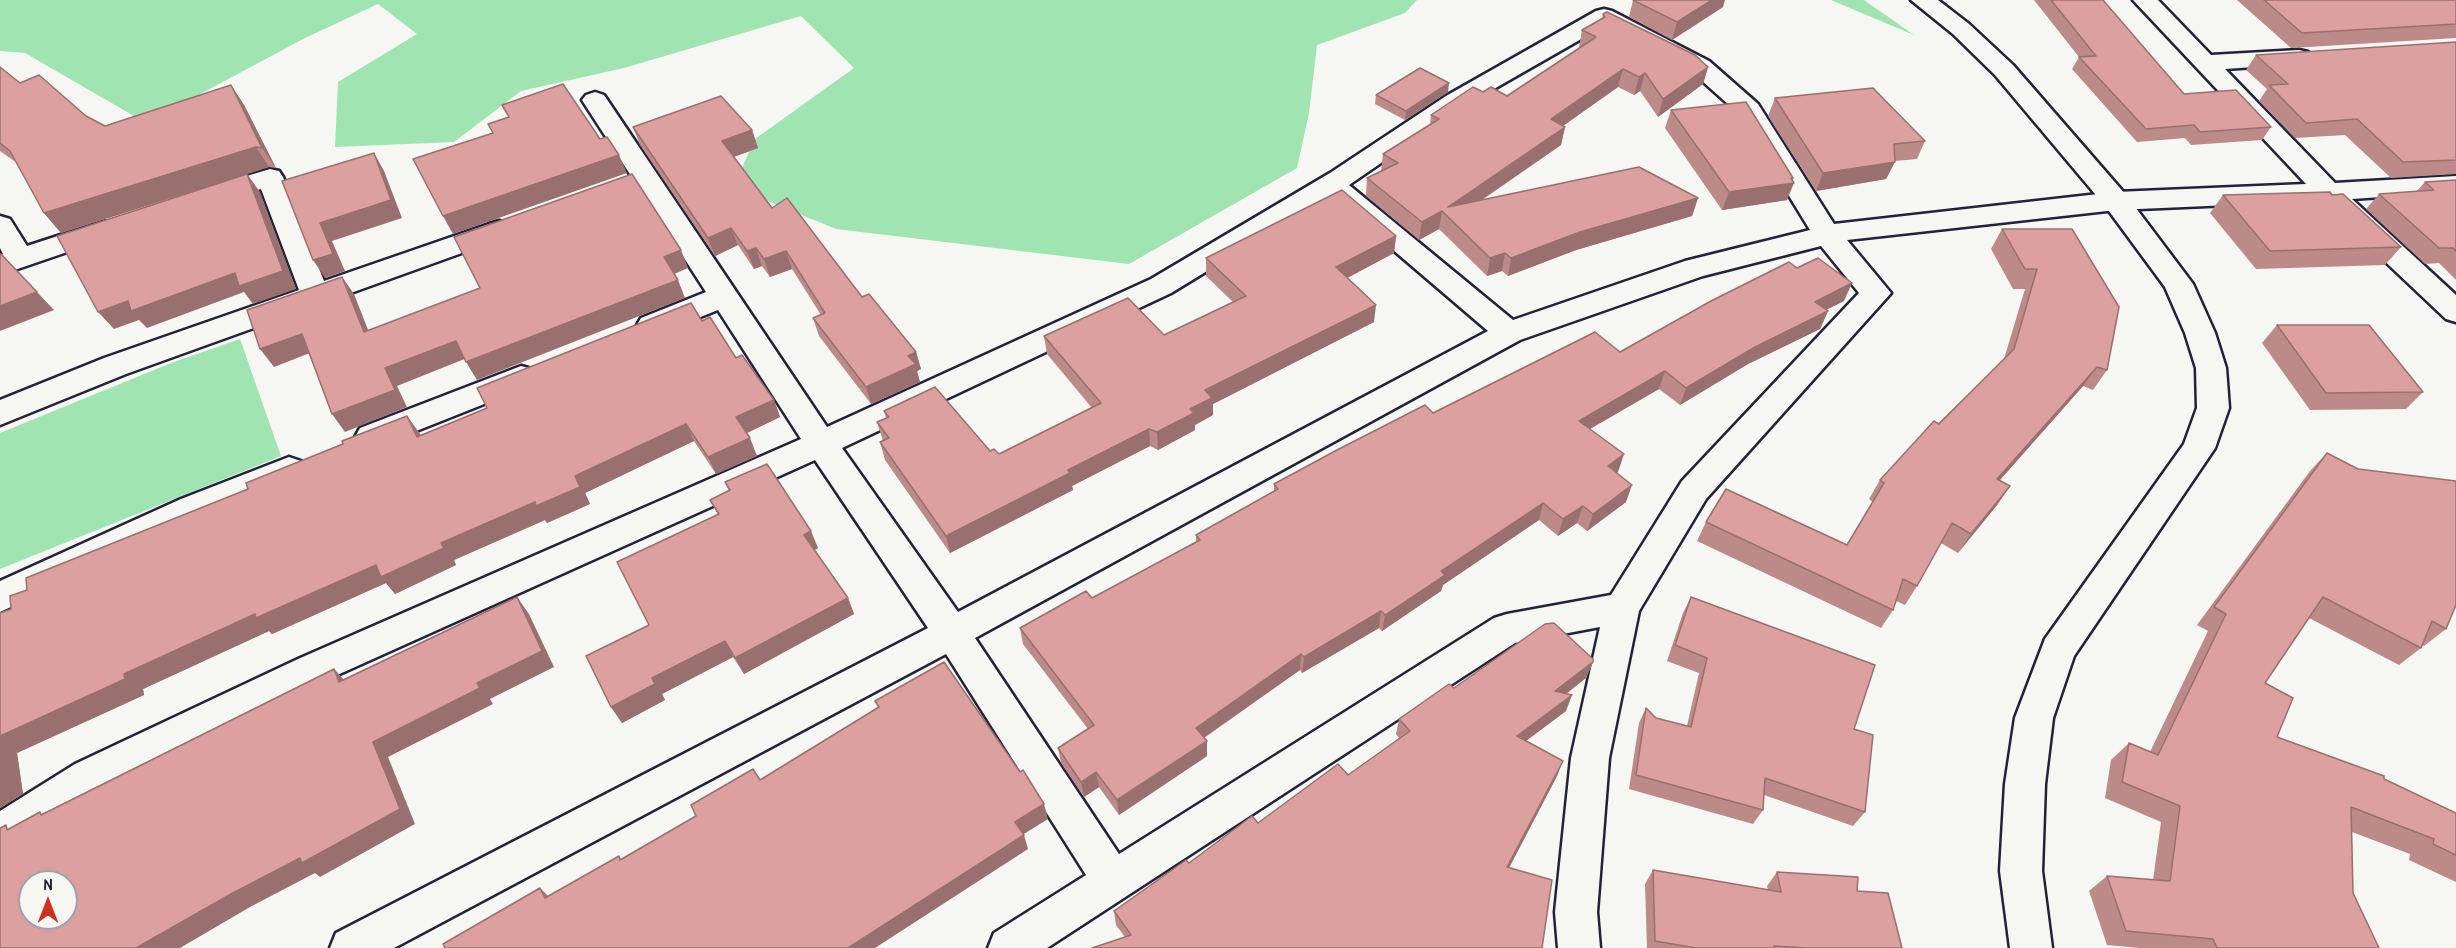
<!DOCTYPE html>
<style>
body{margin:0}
#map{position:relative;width:2456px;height:948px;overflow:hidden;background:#f6f6f2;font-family:"Patrick Hand",sans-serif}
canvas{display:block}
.north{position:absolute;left:18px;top:870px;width:60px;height:60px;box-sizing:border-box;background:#f6f6f2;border:2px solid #a1a1a9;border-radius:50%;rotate:0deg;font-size:16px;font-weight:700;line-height:24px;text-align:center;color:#22223b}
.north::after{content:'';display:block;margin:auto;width:21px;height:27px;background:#c8321e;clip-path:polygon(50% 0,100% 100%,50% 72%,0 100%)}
</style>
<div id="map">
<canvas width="2456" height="948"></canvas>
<div class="north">N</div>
</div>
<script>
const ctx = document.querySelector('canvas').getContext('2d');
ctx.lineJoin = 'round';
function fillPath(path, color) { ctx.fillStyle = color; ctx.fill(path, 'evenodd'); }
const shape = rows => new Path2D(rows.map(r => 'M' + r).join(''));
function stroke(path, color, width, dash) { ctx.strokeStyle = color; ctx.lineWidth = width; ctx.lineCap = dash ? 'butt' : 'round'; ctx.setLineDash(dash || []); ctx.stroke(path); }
const green = shape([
 [0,0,1417,0,1405,13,1317,45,1309,113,1297,168,1129,264,836,229,733,187,755,139,854,68,801,16,624,68,521,91,454,142,335,147,338,82,417,34,378,4,305,38,146,123,25,53,0,51],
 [1831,0,1864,0,1914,35],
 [240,339,281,456,0,569,0,433,171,363]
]);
const minor = shape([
 [2133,0,2158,0,2211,55,2299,50,2308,52,2311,57,2308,62,2299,64,2225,69,2335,183,2456,176,2456,192,2352,199,2456,295,2456,322,2446,319,2321,201,2116,210,1847,240,1891,293,1706,499,1639,611,1609,758,1597,912,1600,948,1558,948,1555,912,1571,758,1600,627,1515,643,1047,948,988,948,994,933,1086,875,946,654,394,948,330,948,336,933,928,628,815,460,324,681,103,790,14,846,0,852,0,811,75,764,298,659,801,439,718,310,663,332,652,335,641,332,637,325,641,318,706,292,582,100,586,95,595,92,604,95,827,427,1151,279,1330,173,1446,96,1596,11,1604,9,1612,11,1709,61,1758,104,1834,224,2116,192,2306,184,2133,0],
 [1604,26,1691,71,1739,114,1810,230,1685,261,1513,320,1349,185,1464,106,1604,26],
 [1330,196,1488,331,958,612,842,448,1171,293,1330,196],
 [1821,246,1859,293,1682,481,1611,595,1507,614,1494,618,1119,854,975,638,1520,340,1703,276,1821,246],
 [270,169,279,171,283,177,324,281,489,224,499,221,509,224,513,230,509,236,126,374,0,425,0,400,104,358,299,290,261,189,210,205,200,202,196,196,200,190,270,169],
 [0,216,10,219,27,246,104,221,114,224,118,230,114,236,0,275,0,255,3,254,0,248,0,216],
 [521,366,532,369,536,377,532,385,371,449,360,446,355,437,360,428,521,366],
 [289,457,301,461,305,470,301,479,205,517,0,612,0,581,181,499,289,457]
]);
const tertiary = shape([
 [1911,0,1938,0,1969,24,2013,65,2126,195,2193,284,2215,333,2226,368,2229,408,2215,448,2074,656,2053,718,2045,784,2042,871,2052,948,2010,948,2000,871,2005,784,2015,718,2045,639,2184,444,2197,408,2196,368,2185,333,2165,287,2106,207,1995,75,1953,34,1911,0]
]);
const wall = shape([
 [1633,0,1723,7,1672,40,1629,17],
 [2034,0,2103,0,2184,94,2271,127,2262,140,2191,145,2185,138,2137,142,2072,69,2079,57],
 [2237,0,2456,0,2456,38,2291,48],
 [1603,14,1708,67,1703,84,1658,117,1640,91,1634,95,1618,87,1563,126,1565,127,1561,145,1482,200,1698,198,1692,216,1576,250,1508,276,1502,271,1487,276,1439,229,1419,240,1366,196,1367,178,1381,171,1383,154,1430,125,1431,115,1483,92,1507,96,1580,48,1579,47,1582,30,1602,18],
 [2456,42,2456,174,2391,178,2345,135,2295,138,2259,101,2267,89,2246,70,2256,55],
 [0,67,20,83,105,126,231,85,244,105,276,168,269,167,61,233,44,213,17,163,0,151],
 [1448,92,1405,120,1375,104,1376,95],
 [1775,98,1925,141,1917,159,1895,161,1886,179,1816,191,1768,116],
 [1671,110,1793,178,1787,200,1722,210,1665,128],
 [633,127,752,130,758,148,734,157,772,208,916,352,921,369,917,371,920,382,871,404,819,336,813,318,821,315,792,269,770,277,762,266,754,269,738,245,715,256,640,145],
 [2456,180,2456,280,2439,263,2425,264,2366,209,2379,194,2416,192,2425,182],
 [2223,195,2332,195,2401,247,2385,265,2256,269,2210,213],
 [2002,229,2072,229,2107,370,2093,390,2083,386,2000,480,2010,486,1997,505,1958,553,1941,543,1917,586,1905,605,1896,601,1893,610,1881,628,1697,541,1706,522,1847,545,1873,502,1869,499,1880,480,2004,359,2025,289,2013,289,1991,249],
 [1396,236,1394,253,1347,278,1374,322,1213,404,1213,415,1195,425,1195,430,1158,450,1150,446,1072,486,1073,490,950,553,885,460,880,442,883,441,877,422,886,418,884,411,999,454,1092,408,1047,354,1044,336,1164,335,1233,302,1206,276,1206,258],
 [1797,268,1844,301,1826,310,1828,311,1820,329,1748,364,1680,405,1659,389,1590,429,1618,472,1617,473,1626,502,1587,531,1577,523,1558,536,1539,520,1443,585,1441,591,1382,631,1379,628,1302,673,1300,670,1204,738,1207,756,1119,815,1099,787,1084,797,1061,763,1058,748,1088,729,1023,644,1020,628,1092,598,1196,543,1196,535,1274,491,1274,484,1433,413,1620,352],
 [702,321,774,400,780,417,746,433,757,456,716,474,694,441,585,493,590,504,547,523,545,520,454,560,456,565,395,594,386,583,272,634,269,631,143,689,144,695,17,753,23,794,0,808,0,613,11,609,27,590,407,416,421,435],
 [2277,325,2423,392,2406,409,2310,410,2262,343],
 [2327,453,2446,629,2424,646,2422,645,2421,648,2399,665,2309,618,2265,683,2277,737,2384,779,2456,813,2456,882,2409,860,2410,854,2352,832,2353,893,2379,948,2140,948,2107,945,2089,891,2107,876,2153,880,2161,822,2105,798,2111,760,2129,743,2150,752,2208,631,2197,625,2310,471],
 [725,482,818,548,815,550,848,598,854,614,744,674,733,657,662,694,665,700,622,723,611,707,649,625,718,515,710,500,729,491],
 [1691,597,1854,729,1865,812,1853,826,1764,795,1763,810,1753,824,1629,789,1639,723,1646,708,1656,718,1687,726,1699,673,1667,661,1683,613],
 [1593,662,1586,678,1566,694,1566,711,1526,741,1557,776,1509,868,1125,937,1116,925,1114,911,1189,863,1258,823,1348,775,1399,738,1396,734,1399,719,1454,688],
 [1653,870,1768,890,1767,886,1777,872,1857,891,1902,948,1647,948,1645,884]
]);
const shadedWall = shape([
 [1712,0,1725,0,1723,7,1672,40,1677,22],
 [1708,67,1703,84,1658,117,1663,99],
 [1623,69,1618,87,1547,137,1551,119],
 [1645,73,1640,91,1634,95,1639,77],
 [1449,83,1448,92,1405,120,1406,111],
 [231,85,244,105,276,168,262,148],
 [1565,127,1561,145,1452,220,1448,207],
 [752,130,758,148,728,159,722,141],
 [256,147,269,167,61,233,44,213],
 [374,153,384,171,402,218,332,241,345,271,325,278,313,260,320,223],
 [619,155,627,173,453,234,443,216],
 [1895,162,1886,179,1816,191,1823,173],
 [247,174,260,192,296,289,253,304,244,292,147,328,139,320,114,329,98,312,128,301],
 [1793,178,1791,183,1794,183,1787,200,1722,210,1729,192],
 [1698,198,1692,216,1576,250,1508,276,1511,258,1580,232],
 [1442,211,1439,229,1419,240,1422,222],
 [731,228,738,245,715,256,708,238],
 [1396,236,1394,253,1334,285,1336,267],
 [756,248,762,266,754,269,747,251],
 [681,250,688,268,672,275,664,257],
 [786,251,792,269,770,277,764,259],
 [1505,253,1502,271,1487,276,1490,258],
 [342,277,354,294,376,350,364,332],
 [678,280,685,298,477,380,466,362],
 [1852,283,1844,301,1807,319,1815,302],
 [37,292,54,310,0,331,0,306],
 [1376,305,1374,322,1213,404,1213,415,1195,425,1195,430,1158,450,1157,432,1190,409,1205,390],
 [1828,311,1820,329,1748,364,1680,405,1686,388,1755,347],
 [302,334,315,351,274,367,260,349],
 [456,341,467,358,397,386,407,407,345,432,332,414,385,368],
 [916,352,921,369,917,371,920,382,871,404,866,387,908,356],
 [2097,367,2083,386,1984,498,1997,479],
 [1665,371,1659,389,1574,438,1579,421],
 [774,400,780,417,743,435,736,417],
 [407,416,419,433,429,454,417,437],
 [686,424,694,441,585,493,590,504,547,523,545,520,454,560,456,565,395,594,386,583,272,634,269,631,143,689,144,695,17,753,23,794,0,808,0,736,124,674,255,614,376,565,441,543,575,476],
 [1149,429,1150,446,1072,486,1073,490,950,553,946,536,1068,470],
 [750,438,757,456,716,474,708,457],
 [1624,454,1618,472,1602,483,1608,466],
 [1632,485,1626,502,1587,531,1593,514],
 [2010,486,1997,505,1958,553,1971,534],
 [1543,503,1539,520,1443,585,1441,591,1382,631,1385,615,1441,571],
 [1583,506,1577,523,1558,536,1563,519],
 [811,531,818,548,811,551,804,535],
 [517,597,529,614,554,667,490,699,493,704,388,757,415,824,320,877,315,873,250,907,180,948,136,948,373,742,477,683],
 [848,598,854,614,744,674,735,658],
 [1381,611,1379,628,1302,673,1304,657],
 [725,641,733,657,662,694,665,700,622,723,611,707,652,678],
 [1301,654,1300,670,1196,743,1196,728],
 [1593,662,1586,678,1549,707,1555,691],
 [334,669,349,685,339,682],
 [1572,695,1566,711,1511,752,1517,736],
 [1207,741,1207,756,1119,815,1117,800],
 [1563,761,1557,776,1502,881,1507,867],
 [1096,772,1099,787,1084,797,1081,782],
 [1044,804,1048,819,1019,837,1015,822],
 [1024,835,1028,849,875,948,848,948],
 [540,888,553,901,545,898]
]);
const building = shape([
 [1633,0,1712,0,1677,22,1633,0],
 [2051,0,2103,0,2184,94,2236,90,2271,127,2200,132,2194,125,2146,129,2079,57,2096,56,2051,0],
 [2264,0,2456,0,2456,24,2302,33,2264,0],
 [1607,12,1695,55,1708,67,1663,99,1645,73,1639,77,1623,69,1551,119,1565,127,1448,207,1639,167,1698,198,1580,232,1511,258,1505,253,1490,258,1442,211,1422,222,1367,178,1398,163,1383,154,1439,119,1431,115,1473,87,1483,92,1491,87,1507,96,1596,37,1582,30,1605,17,1603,14,1607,12],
 [2456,42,2456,160,2403,162,2357,119,2306,123,2269,85,2288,84,2256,55,2456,42],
 [0,67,20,83,39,75,86,116,105,126,231,85,262,148,256,147,44,213,10,151,0,143,0,67],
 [1420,68,1449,83,1406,111,1376,95,1420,68],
 [563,84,600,139,607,137,619,155,443,216,413,159,493,133,488,124,509,117,502,105,563,84],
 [1873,88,1925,141,1894,144,1895,162,1823,173,1775,98,1873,88],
 [721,96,752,130,722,141,772,208,787,198,862,297,869,294,916,352,908,356,916,364,866,387,813,318,825,313,786,251,764,259,756,248,747,251,731,228,708,238,633,127,721,96],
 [1746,102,1793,178,1791,178,1794,183,1729,192,1671,110,1746,102],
 [374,153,391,200,320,223,333,254,313,260,282,181,374,153],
 [247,174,283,271,239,286,235,273,131,311,128,301,98,312,57,236,247,174],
 [632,174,681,250,664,257,678,280,466,362,456,341,385,368,395,390,332,414,302,334,260,349,247,310,342,277,364,332,480,288,454,237,632,174],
 [2456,180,2456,251,2453,248,2439,248,2379,194,2434,190,2425,182,2456,180],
 [1342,190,1396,236,1336,267,1376,305,1205,390,1212,398,1190,409,1194,413,1157,432,1149,429,1068,470,1070,473,946,536,880,442,889,438,877,422,889,417,884,411,935,387,990,451,994,449,999,454,1101,403,1044,336,1128,298,1164,335,1246,296,1206,258,1342,190],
 [2330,192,2332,195,2343,194,2401,247,2270,251,2223,195,2330,192],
 [2002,229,2072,229,2119,307,2107,370,2097,367,1997,479,2010,486,1971,534,1952,523,1917,586,1903,579,1893,610,1706,522,1726,489,1847,545,1884,483,1880,480,1934,421,1939,424,2014,349,2037,269,2025,269,2002,229],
 [0,254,1,254,37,292,0,306,0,254],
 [1818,258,1852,283,1815,302,1828,311,1755,347,1686,388,1665,371,1579,421,1624,454,1608,466,1632,485,1593,514,1583,506,1563,519,1543,503,1441,571,1445,575,1385,615,1381,611,1304,657,1301,654,1196,728,1207,741,1117,800,1096,772,1081,782,1058,748,1094,725,1020,628,1086,591,1092,598,1200,540,1196,535,1278,489,1274,484,1337,450,1425,405,1433,413,1595,332,1620,352,1711,301,1789,262,1797,268,1818,258],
 [691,303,702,321,710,317,736,358,742,355,774,400,736,417,750,438,708,457,686,424,575,476,580,487,536,506,535,502,441,543,444,548,381,577,376,565,256,618,255,614,124,674,125,679,0,736,0,613,11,609,10,596,27,590,26,578,248,489,246,483,343,444,342,441,407,416,417,437,487,408,477,388,691,303],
 [2277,325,2369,325,2423,392,2326,393,2277,325],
 [2327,453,2358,469,2456,481,2456,605,2446,629,2432,621,2421,648,2323,597,2265,683,2293,698,2277,737,2384,776,2384,779,2456,813,2456,855,2433,844,2434,839,2351,807,2353,893,2379,948,2217,948,2213,939,2126,931,2107,876,2170,881,2180,806,2122,782,2129,743,2158,755,2226,614,2214,607,2327,453],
 [767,464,811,531,804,535,848,598,735,658,725,641,652,678,655,684,611,707,586,656,649,625,617,562,719,514,710,500,730,490,725,482,767,464],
 [517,597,542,651,477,683,480,688,373,742,400,809,302,863,300,858,231,894,136,948,0,948,0,828,6,825,7,830,40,812,41,815,334,669,339,682,517,597],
 [30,882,66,882,66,918,30,918,30,882],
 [1691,597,1875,665,1854,729,1873,735,1865,812,1765,778,1763,810,1636,775,1646,708,1656,718,1691,727,1707,658,1675,645,1691,597],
 [1554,623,1593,659,1593,662,1555,691,1572,695,1517,736,1563,761,1507,867,1552,880,1542,948,1092,948,1131,935,1114,911,1186,860,1189,863,1252,816,1258,823,1338,764,1348,775,1410,731,1399,719,1449,684,1454,688,1545,624,1554,623],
 [944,662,1020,772,1023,770,1044,804,1015,822,1024,835,848,948,445,948,443,944,540,888,545,898,619,856,620,860,696,816,691,805,753,769,760,780,879,707,875,701,944,662],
 [1653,870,1781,892,1777,872,1858,877,1857,891,1888,893,1902,948,1807,948,1774,946,1774,948,1696,948,1655,941,1653,870]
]);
fillPath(green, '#a0e5b1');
stroke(minor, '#22223b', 5);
stroke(tertiary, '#22223b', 5);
fillPath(minor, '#f6f6f2');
fillPath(tertiary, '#f6f6f2');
fillPath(wall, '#bc8a89');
fillPath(shadedWall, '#99706f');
fillPath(building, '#dba09f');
stroke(building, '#99706f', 1.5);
</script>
